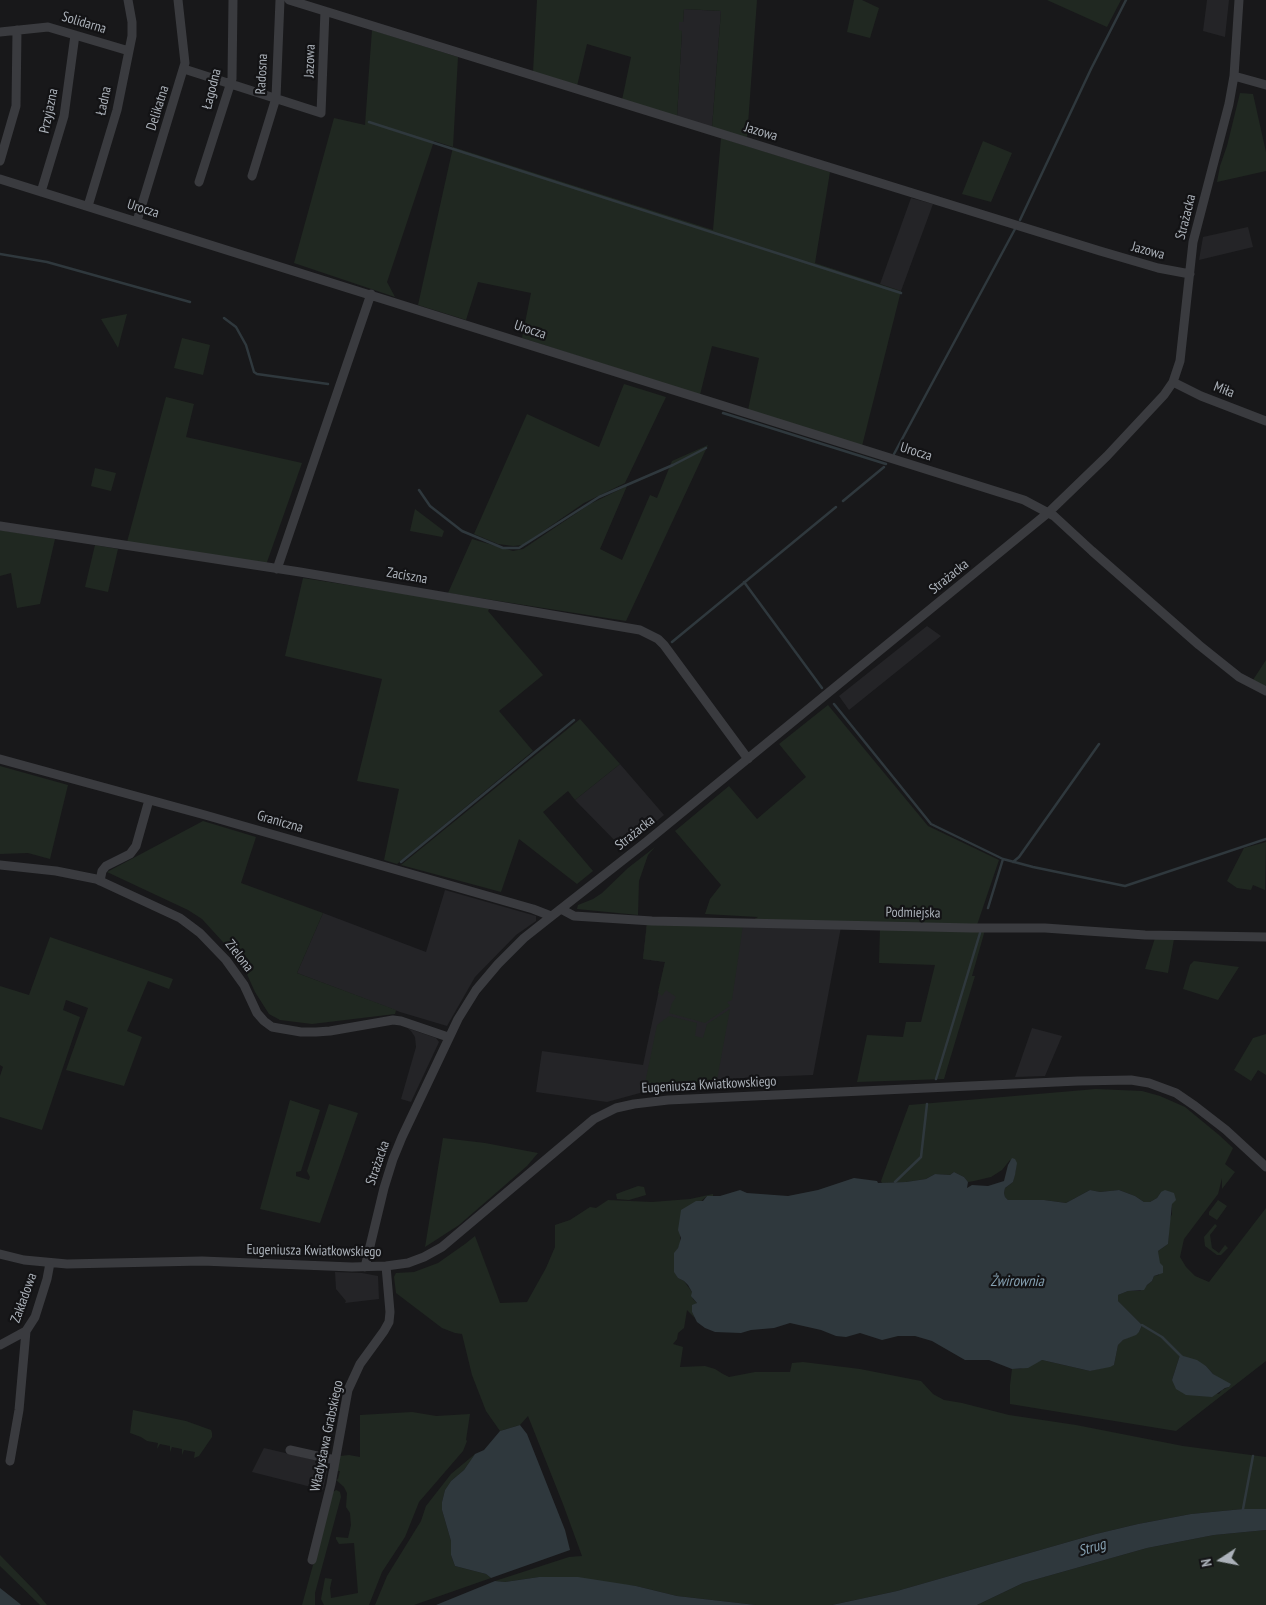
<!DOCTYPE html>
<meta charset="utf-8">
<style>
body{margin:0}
#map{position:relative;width:1266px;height:1605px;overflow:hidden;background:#18181a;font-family:"PT Sans Narrow",sans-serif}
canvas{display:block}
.north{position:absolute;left:1196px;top:1535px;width:50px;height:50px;-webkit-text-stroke:4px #131315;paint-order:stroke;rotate:259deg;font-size:14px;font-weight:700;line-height:20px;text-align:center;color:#abb1b9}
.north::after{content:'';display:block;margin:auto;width:18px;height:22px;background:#abb1b9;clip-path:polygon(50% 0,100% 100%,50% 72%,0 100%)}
</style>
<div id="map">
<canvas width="1266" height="1605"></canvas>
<div class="north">N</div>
</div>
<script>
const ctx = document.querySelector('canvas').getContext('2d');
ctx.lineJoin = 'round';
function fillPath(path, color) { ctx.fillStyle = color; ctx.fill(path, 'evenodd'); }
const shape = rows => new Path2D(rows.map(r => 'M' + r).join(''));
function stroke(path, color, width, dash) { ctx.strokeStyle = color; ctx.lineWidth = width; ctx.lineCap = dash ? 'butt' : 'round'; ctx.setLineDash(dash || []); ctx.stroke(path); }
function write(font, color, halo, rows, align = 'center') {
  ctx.font = font + ' "PT Sans Narrow",sans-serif'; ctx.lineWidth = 4.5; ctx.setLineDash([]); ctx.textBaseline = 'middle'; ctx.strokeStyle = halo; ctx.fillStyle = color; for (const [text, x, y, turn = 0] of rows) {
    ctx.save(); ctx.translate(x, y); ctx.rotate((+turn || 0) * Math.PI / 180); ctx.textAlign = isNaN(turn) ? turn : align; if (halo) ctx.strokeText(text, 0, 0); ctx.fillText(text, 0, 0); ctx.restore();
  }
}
const built = shape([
 [1207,0,1229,0,1225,37,1203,31],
 [684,9,721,11,712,128,677,117,682,31,679,31,679,22,683,22],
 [911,198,933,204,901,291,880,284],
 [1248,227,1253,247,1199,260,1203,237],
 [927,626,941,636,849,710,839,696],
 [620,764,664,815,623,849,575,800],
 [445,890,536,916,536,921,516,935,475,977,447,1026,400,1012,297,973,323,913,426,952],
 [647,923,841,927,813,1075,763,1077,717,1080,714,1086,669,1088,640,1093,607,1102,536,1092,542,1051,643,1065,665,962,643,959],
 [407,1028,436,1038,439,1042,411,1102,401,1099,416,1047,415,1037,411,1031],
 [1032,1028,1062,1036,1045,1076,1015,1077],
 [335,1272,362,1273,378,1276,379,1299,345,1303,346,1301,336,1289],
 [264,1448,315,1460,315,1463,328,1467,323,1490,252,1472]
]);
const green = shape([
 [537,0,757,0,747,138,712,128,721,11,684,9,683,22,679,22,679,30,682,31,677,117,622,100,631,57,587,44,577,86,533,72],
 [854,0,862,0,879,8,870,38,847,32],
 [1047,0,1121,0,1107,27],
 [372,30,458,57,453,147,713,230,721,138,830,172,815,263,901,291,862,446,748,410,759,358,712,346,700,395,522,338,531,293,478,282,466,320,418,305,453,147,434,141,387,282,395,297,294,263,334,118,365,125],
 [1240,93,1253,94,1266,152,1266,171,1217,182,1220,166,1227,146],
 [983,141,1012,153,991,202,962,194],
 [127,314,118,348,101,319],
 [182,338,210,345,203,375,174,368],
 [624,384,666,397,625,483,584,503,523,545,513,546,498,544,474,534,527,414,599,447],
 [166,397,194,404,186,437,302,463,266,565,127,542],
 [708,445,626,621,448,593,472,539,513,551,523,549,590,504,627,486,600,549,622,560,650,495,657,498,672,461],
 [95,468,116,473,111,491,91,486],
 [415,509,444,531,442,537,410,531],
 [0,530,55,539,40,604,17,608,11,573,0,576],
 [95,545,118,549,108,592,85,587],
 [303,578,490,607,488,611,543,675,499,711,533,751,397,864,384,860,399,789,357,781,382,679,285,656],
 [1266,660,1266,687,1253,680],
 [828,705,928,826,999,860,977,925,753,920,758,917,705,914,710,899,721,885,675,831,729,786,757,819,806,777,779,744],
 [580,719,620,764,575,800,568,791,543,812,593,871,577,884,519,839,501,892,401,865],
 [0,766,68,785,50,859,28,853,0,854],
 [203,821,256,837,241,883,323,913,297,973,396,1010,395,1014,312,1024,280,1020,269,1014,255,992,246,972,233,953,202,919,188,910,107,872],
 [1266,842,1265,890,1253,885,1251,890,1237,888,1227,881,1244,848],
 [655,847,648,855,639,881,638,915,577,909,578,905,593,899,602,893,628,868],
 [647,923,743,925,732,1000,727,1002,730,1006,705,1023,669,1013,672,1003,676,997,666,990,662,996,658,992,665,962,643,959],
 [880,928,985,930,972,976,975,976,944,1079,857,1082,867,1035,903,1037,906,1022,921,1022,935,965,879,963],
 [50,937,173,979,169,989,148,981,127,1031,142,1037,124,1086,66,1070,88,1008,66,1000,63,1010,80,1017,42,1130,0,1117,0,1076,3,1067,0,1065,0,986,29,995],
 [1155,938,1174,939,1168,973,1145,969],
 [1194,961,1239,967,1218,1000,1183,989,1190,965],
 [730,1009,717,1080,714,1086,669,1088,643,1093,657,1025,669,1016,697,1023,695,1036,703,1038,707,1024],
 [1266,1034,1266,1075,1258,1070,1251,1081,1234,1070,1253,1038],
 [1096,1089,1142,1091,1160,1096,1185,1107,1219,1135,1233,1148,1225,1164,1235,1172,1222,1189,1222,1178,1218,1194,1184,1239,1180,1257,1186,1267,1195,1276,1209,1282,1266,1208,1266,1361,1176,1431,1010,1404,1010,1385,1012,1369,1020,1369,1042,1360,1090,1371,1114,1365,1118,1345,1123,1340,1139,1332,1142,1325,1118,1301,1118,1295,1128,1291,1140,1291,1152,1281,1154,1276,1159,1275,1158,1251,1168,1244,1169,1221,1172,1214,1172,1204,1161,1192,1157,1198,1150,1202,1144,1202,1135,1196,1119,1190,1100,1192,1090,1190,1066,1203,1044,1200,1008,1200,1005,1197,1004,1193,1005,1188,1013,1182,1016,1168,1010,1160,1002,1170,991,1177,974,1181,968,1182,964,1177,954,1172,950,1175,935,1174,926,1179,906,1182,882,1183,881,1181,909,1105],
 [1180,1355,1206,1366,1213,1374,1223,1381,1229,1387,1222,1390,1219,1394,1172,1380],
 [290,1100,320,1110,301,1171,296,1172,296,1176,309,1180,310,1177,307,1171,329,1104,358,1113,320,1223,260,1209],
 [443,1138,485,1143,538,1153,527,1166,459,1225,425,1247],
 [638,1186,644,1187,646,1195,629,1200,617,1199,616,1194],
 [713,1194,713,1197,707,1196,680,1220,680,1244,674,1256,678,1278,684,1281,692,1292,693,1299,697,1303,692,1312,695,1318,687,1310,684,1328,678,1333,677,1339,673,1344,683,1347,680,1367,705,1366,715,1369,723,1374,729,1377,755,1372,790,1372,792,1363,803,1362,860,1369,921,1381,933,1394,944,1400,962,1403,1009,1415,1076,1425,1183,1446,1266,1457,1266,1509,1243,1509,1191,1514,1138,1524,1096,1534,897,1591,832,1605,756,1605,677,1596,636,1586,539,1577,505,1582,495,1581,569,1557,582,1556,563,1504,528,1416,520,1425,500,1431,486,1411,472,1375,462,1334,455,1333,442,1328,396,1293,394,1277,396,1273,414,1272,438,1263,465,1244,475,1236,500,1303,527,1302,546,1268,555,1247,555,1225,570,1220,590,1207,596,1208,608,1200,652,1202,690,1199],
 [1218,1200,1227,1206,1217,1220,1209,1215,1209,1212],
 [1215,1224,1217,1226,1210,1235,1212,1248,1219,1253,1225,1245,1228,1248,1221,1255,1217,1255,1205,1246,1204,1237],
 [133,1410,186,1421,211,1430,212,1433,212,1437,199,1456,194,1458,195,1452,184,1450,182,1455,182,1449,172,1447,170,1452,170,1446,160,1444,157,1449,158,1443,147,1441,141,1437,130,1433],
 [412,1412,436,1416,470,1414,466,1440,467,1441,463,1451,419,1502,405,1537,382,1572,369,1605,324,1605,321,1599,325,1578,332,1579,330,1588,331,1598,358,1593,354,1543,339,1544,336,1539,336,1537,348,1538,351,1525,350,1513,346,1507,347,1493,344,1487,336,1480,338,1479,340,1471,337,1471,340,1456,349,1455,360,1457,360,1415],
 [475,1454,464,1470,451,1481,445,1490,442,1502,442,1510,451,1541,451,1555,455,1566,486,1574,491,1578,414,1605,375,1605,387,1576,421,1521,426,1506,451,1474],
 [336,1490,340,1492,341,1497,315,1593,315,1605,302,1605,333,1492],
 [1266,1530,1266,1605,977,1605,1023,1583,1147,1548,1214,1535],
 [0,1555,36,1592,47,1605,40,1605,0,1566]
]);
const water = shape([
 [1012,1158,1015,1159,1017,1163,1015,1175,1013,1182,1005,1188,1004,1193,1005,1197,1008,1200,1044,1200,1066,1203,1090,1190,1100,1192,1119,1190,1135,1196,1144,1202,1150,1202,1157,1198,1161,1192,1165,1190,1174,1193,1176,1200,1172,1204,1168,1244,1158,1251,1160,1263,1163,1266,1163,1273,1154,1276,1152,1281,1147,1285,1144,1290,1128,1291,1118,1295,1118,1301,1142,1325,1139,1332,1136,1335,1123,1340,1118,1345,1114,1365,1110,1367,1090,1371,1042,1360,1028,1368,1012,1369,989,1360,965,1360,932,1341,915,1336,898,1336,882,1340,860,1333,846,1337,836,1336,821,1330,790,1323,774,1328,751,1330,741,1333,715,1332,705,1328,697,1322,692,1312,692,1305,697,1303,691,1296,692,1292,688,1285,684,1281,678,1278,674,1272,674,1253,678,1248,681,1238,678,1230,681,1210,696,1201,703,1201,707,1196,720,1196,740,1190,747,1193,788,1196,818,1190,854,1178,877,1181,878,1183,906,1182,926,1179,935,1174,950,1175,954,1172,964,1177,968,1182,967,1188,972,1185,988,1186,1004,1181,1008,1165],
 [1180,1355,1197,1360,1206,1366,1213,1374,1231,1384,1229,1387,1225,1388,1212,1397,1186,1395,1176,1389,1172,1380],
 [520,1425,527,1434,565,1530,570,1550,491,1578,486,1574,455,1566,451,1555,451,1541,442,1510,442,1502,445,1490,451,1481,464,1470,475,1454,484,1450,500,1431],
 [1243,1509,1266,1509,1266,1530,1214,1535,1147,1548,1023,1583,977,1605,832,1605,897,1591,1096,1534,1138,1524,1191,1514],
 [539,1577,578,1577,636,1586,677,1596,756,1605,436,1605,495,1581,505,1582],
 [0,1588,19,1603,21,1605,0,1605]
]);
const stream = shape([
 [369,122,901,293],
 [1020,220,1091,69,1126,0],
 [0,254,47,262,190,302],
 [224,318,236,327,246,345,254,372,257,374,328,384],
 [723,413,886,464],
 [894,454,1015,229],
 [419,490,430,506,462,531,503,548,519,548,599,497,673,465,706,448],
 [843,501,884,467],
 [744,582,822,688],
 [672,642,836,507],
 [834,704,931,824,1003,859],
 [401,862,574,720],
 [1013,862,1019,857,1099,744],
 [988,908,1003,859,1033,867,1125,886,1266,839],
 [936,1079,980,933],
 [895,1182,921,1157,927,1104],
 [1142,1325,1162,1337,1182,1357],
 [1243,1509,1253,1456]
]);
const minor = shape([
 [289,0,1100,251,1158,268,1190,274],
 [0,32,48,27,129,51],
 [184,69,321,113,325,11],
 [1234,76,1266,85],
 [0,161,16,106,17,30],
 [252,176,276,98,280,0],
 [0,179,1024,500,1054,516,1092,551,1199,645,1239,677,1266,691],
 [199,182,232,79,233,0],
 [41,192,64,116,75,35],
 [88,206,117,110,132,36,132,22,128,0],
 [137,221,185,63,178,0],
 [1173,382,1201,396,1266,421],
 [0,526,300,572,640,630,658,639,664,645,748,759],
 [277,569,371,294],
 [0,759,205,815,533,909,551,916],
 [0,865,56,871,96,879,180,918,200,933,226,960,244,985,257,1013,264,1021,272,1027,301,1032,316,1032,330,1031,393,1020,401,1021,448,1037],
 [100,881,102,871,106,866,130,854,136,846,149,800],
 [561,909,574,916,652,921,972,928,1045,928,1145,935,1266,937],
 [0,1254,24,1260,67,1264,202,1261,352,1267,386,1266,408,1263,424,1257,442,1247,594,1119,616,1108,634,1104,668,1100,1078,1081,1131,1080,1149,1083,1176,1093,1195,1106,1226,1130,1266,1167],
 [365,1267,384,1188,393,1159,402,1137,458,1019,476,990,498,964,524,938,548,919,646,842,1049,512,1107,456,1164,395,1173,382,1180,361,1193,242,1229,104,1234,76,1239,0],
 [0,1345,26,1331],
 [290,1450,335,1460],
 [10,1461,19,1410,26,1331,35,1317,47,1279,50,1263],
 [312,1560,331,1484,348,1390,360,1364,384,1331,389,1322,390,1312,386,1266]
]);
const streetNames = [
 ["Solidarna",84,23,17],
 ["Jazowa",310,61,-88],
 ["Radosna",262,74,-87],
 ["Łagodna",212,89,-76],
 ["Ładna",104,101,-78],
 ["Delikatna",158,108,-73],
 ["Przyjazna",49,111,-78],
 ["Jazowa",761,132,17],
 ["Urocza",143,209,17],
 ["Strażacka",1186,217,-76],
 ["Jazowa",1148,251,15],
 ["Urocza",530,330,18],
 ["Miła",1224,390,21],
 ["Urocza",916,452,17],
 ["Zaciszna",407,576,10],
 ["Strażacka",949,577,-39],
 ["Graniczna",280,822,16],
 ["Strażacka",635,833,-39],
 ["Podmiejska",913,913,1],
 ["Zielona",239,956,52],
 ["Eugeniusza Kwiatkowskiego",709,1085,-3],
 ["Strażacka",378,1163,-71],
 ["Eugeniusza Kwiatkowskiego",314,1251,1],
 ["Zakładowa",24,1298,-70],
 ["Władysława Grabskiego",327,1436,-78]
];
const waterNames = [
 ["Żwirownia",1017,1282],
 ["Strug",1092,1548,-16]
];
fillPath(built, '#242427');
fillPath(green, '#202821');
fillPath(water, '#2f383d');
stroke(stream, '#2f383d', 2.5);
stroke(minor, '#3a3b3f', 9);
write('14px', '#abb1b9', '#131315', streetNames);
write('italic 15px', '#85a0b1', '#131315', waterNames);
</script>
